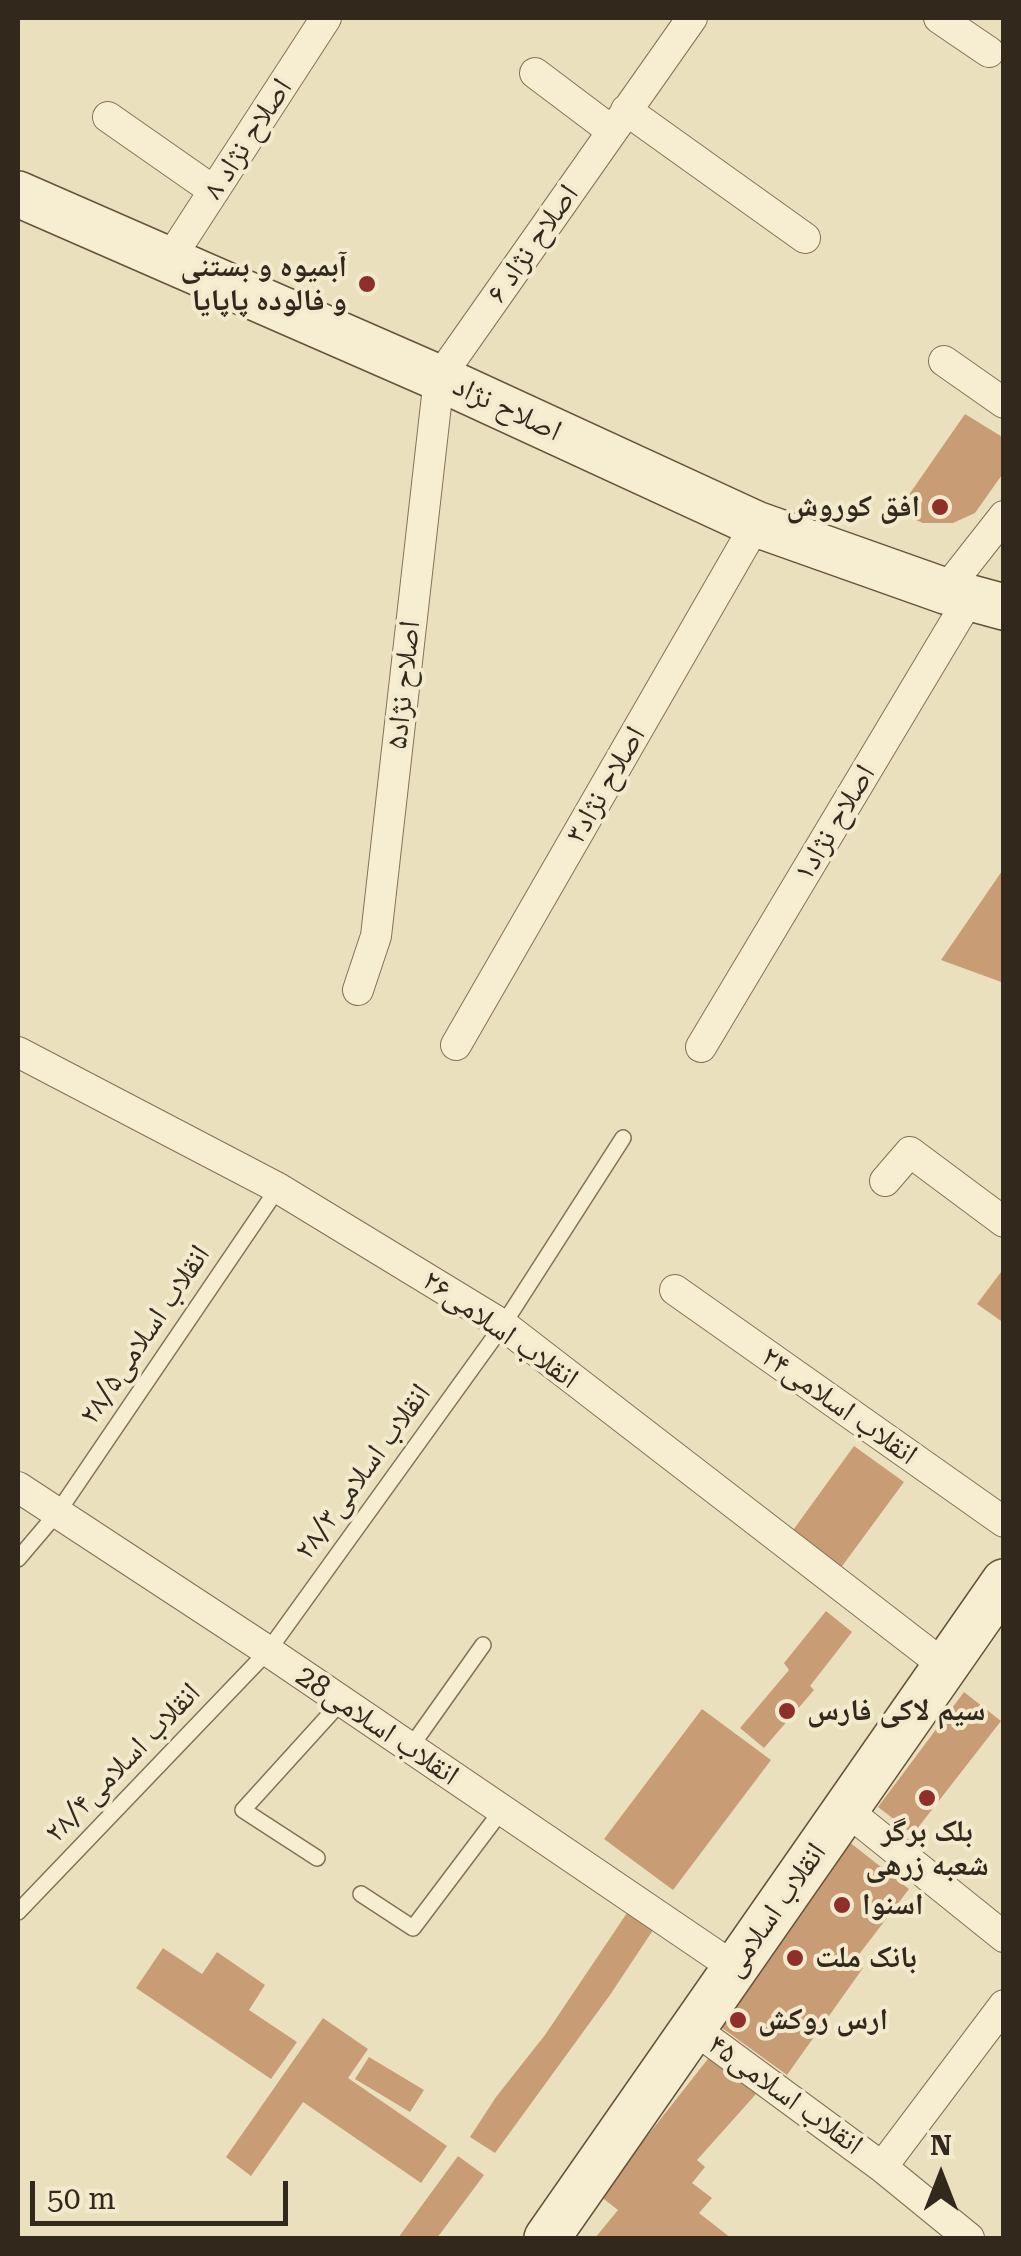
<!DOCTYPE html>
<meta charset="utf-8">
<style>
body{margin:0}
#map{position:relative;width:1021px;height:2256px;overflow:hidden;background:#ebe0be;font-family:"Roboto Serif",serif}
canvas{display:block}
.frame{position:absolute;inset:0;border:20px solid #33281c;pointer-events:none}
.north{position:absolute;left:891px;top:2126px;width:100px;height:100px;-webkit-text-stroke:8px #f3eacd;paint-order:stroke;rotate:0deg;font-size:28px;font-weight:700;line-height:40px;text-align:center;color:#33281c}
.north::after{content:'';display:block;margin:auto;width:35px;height:45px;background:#33281c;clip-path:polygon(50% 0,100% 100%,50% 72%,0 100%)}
.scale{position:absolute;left:30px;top:2181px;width:258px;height:45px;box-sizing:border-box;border:5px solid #33281c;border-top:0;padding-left:12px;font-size:30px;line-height:35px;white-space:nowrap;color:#33281c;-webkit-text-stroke:8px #f3eacd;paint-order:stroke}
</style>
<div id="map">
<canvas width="1021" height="2256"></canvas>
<div class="frame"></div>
<div class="north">N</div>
<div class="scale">50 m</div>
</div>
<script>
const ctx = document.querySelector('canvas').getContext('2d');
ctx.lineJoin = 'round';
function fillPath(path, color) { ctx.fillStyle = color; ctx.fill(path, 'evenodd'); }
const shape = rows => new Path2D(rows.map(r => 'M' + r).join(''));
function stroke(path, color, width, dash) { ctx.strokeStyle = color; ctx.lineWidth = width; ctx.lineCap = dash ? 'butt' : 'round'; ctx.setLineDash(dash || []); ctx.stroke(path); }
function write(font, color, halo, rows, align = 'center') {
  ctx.font = font + ' "Roboto Serif","Noto Naskh Arabic",serif'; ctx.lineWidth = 8; ctx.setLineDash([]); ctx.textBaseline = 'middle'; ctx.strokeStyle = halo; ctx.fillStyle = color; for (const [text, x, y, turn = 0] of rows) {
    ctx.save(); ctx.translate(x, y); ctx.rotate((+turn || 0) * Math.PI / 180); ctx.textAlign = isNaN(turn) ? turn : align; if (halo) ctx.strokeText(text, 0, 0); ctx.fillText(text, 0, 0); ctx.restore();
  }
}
const building = shape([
 [965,414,1004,438,1004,472,975,513,953,523,923,523,897,512],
 [1004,868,1004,983,941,960],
 [1004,1268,1004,1323,977,1304],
 [854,1446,904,1482,840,1569,791,1533],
 [826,1611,852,1632,810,1686,814,1690,764,1748,740,1728,789,1670,784,1663],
 [964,1692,1001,1721,913,1834,878,1807],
 [702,1709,771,1760,673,1890,604,1839],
 [848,1841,909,1889,854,1961,863,1968,787,2075,718,2025],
 [631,1907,657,1924,610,1995,495,2153,470,2137,496,2097,545,2035],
 [163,1948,202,1974,217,1952,265,1985,249,2010,297,2042,271,2079,136,1988],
 [323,2018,368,2049,348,2078,447,2146,421,2183,303,2102,251,2176,226,2157],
 [711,2055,756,2094,697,2160,705,2167,692,2183,712,2198,699,2213,731,2238,595,2238,618,2210,600,2196],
 [369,2057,424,2090,410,2112,355,2079],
 [458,2156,484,2175,437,2238,398,2238]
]);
const service = shape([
 [18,1559,58,1512,278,1188],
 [410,1748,483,1645],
 [317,1858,243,1810,341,1702],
 [361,1894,413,1928,502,1810],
 [18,1912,268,1651,503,1325,623,1138]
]);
const minor = shape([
 [939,18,989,52],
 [535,73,612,131],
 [626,110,805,238],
 [108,117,214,191],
 [169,260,326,18],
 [944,361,1004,403],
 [945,591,1004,516],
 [358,990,376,936,439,378,692,18],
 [456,1045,756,524],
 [701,1047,969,599],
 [18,1052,278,1188,503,1325,945,1666],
 [885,1181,910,1152,1004,1222],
 [675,1290,1004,1522],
 [18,1487,268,1651,735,1968],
 [845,1809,1004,1937],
 [693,2028,882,2167,969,2238],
 [882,2167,1004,2005]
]);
const secondary = shape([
 [18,194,439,378,756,524,945,591,1004,607],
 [547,2238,1004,1582]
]);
const markers = [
 [367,284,10,"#8f2f2a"],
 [940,507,10,"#8f2f2a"],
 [787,1711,10,"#8f2f2a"],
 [927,1798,10,"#8f2f2a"],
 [842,1905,10,"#8f2f2a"],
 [795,1958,10,"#8f2f2a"],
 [738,2020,10,"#8f2f2a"]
];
const streetNames = [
 ["۸ اصلاح نژاد",248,139,-57],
 ["۶ اصلاح نژاد",533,244,-55],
 ["اصلاح نژاد",507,409,25],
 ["اصلاح نژاد۵",404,685,-84],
 ["اصلاح نژاد۳",606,785,-60],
 ["اصلاح نژاد۱",835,823,-59],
 ["انقلاب اسلامی۲۶",500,1330,35],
 ["انقلاب اسلامی۲۸/۵",145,1335,-56],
 ["انقلاب اسلامی۲۴",839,1406,35],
 ["انقلاب اسلامی۲۸/۳",363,1472,-54],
 ["28انقلاب اسلامی",377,1726,34],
 ["انقلاب اسلامی۲۸/۴",123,1763,-46],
 ["انقلاب اسلامی",775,1910,-55],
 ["انقلاب اسلامی۴۵",785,2095,36]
];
const poiNames = [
 ["آبمیوه و بستنی",347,267,"right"],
 ["و فالوده پاپایا",347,301,"right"],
 ["افق کوروش",920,507,"right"],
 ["سیم لاکی فارس",807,1711],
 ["بلک برگر",927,1832,"center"],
 ["شعبه زرهی",927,1866,"center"],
 ["اسنوا",862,1905],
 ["بانک ملت",815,1958],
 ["ارس روکش",758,2020]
];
fillPath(building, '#c89c75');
stroke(service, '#837158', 18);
stroke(minor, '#837158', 32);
stroke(secondary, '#64523b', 48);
stroke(service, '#f7edd1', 15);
stroke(minor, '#f7edd1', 30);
stroke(secondary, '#f7edd1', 45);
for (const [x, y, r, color] of markers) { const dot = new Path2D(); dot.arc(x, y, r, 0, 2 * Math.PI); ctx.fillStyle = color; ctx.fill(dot); stroke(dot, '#f3eacd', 4); }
write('30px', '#33281c', '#f3eacd', streetNames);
write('bold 30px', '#33281c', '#f3eacd', poiNames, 'left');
</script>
